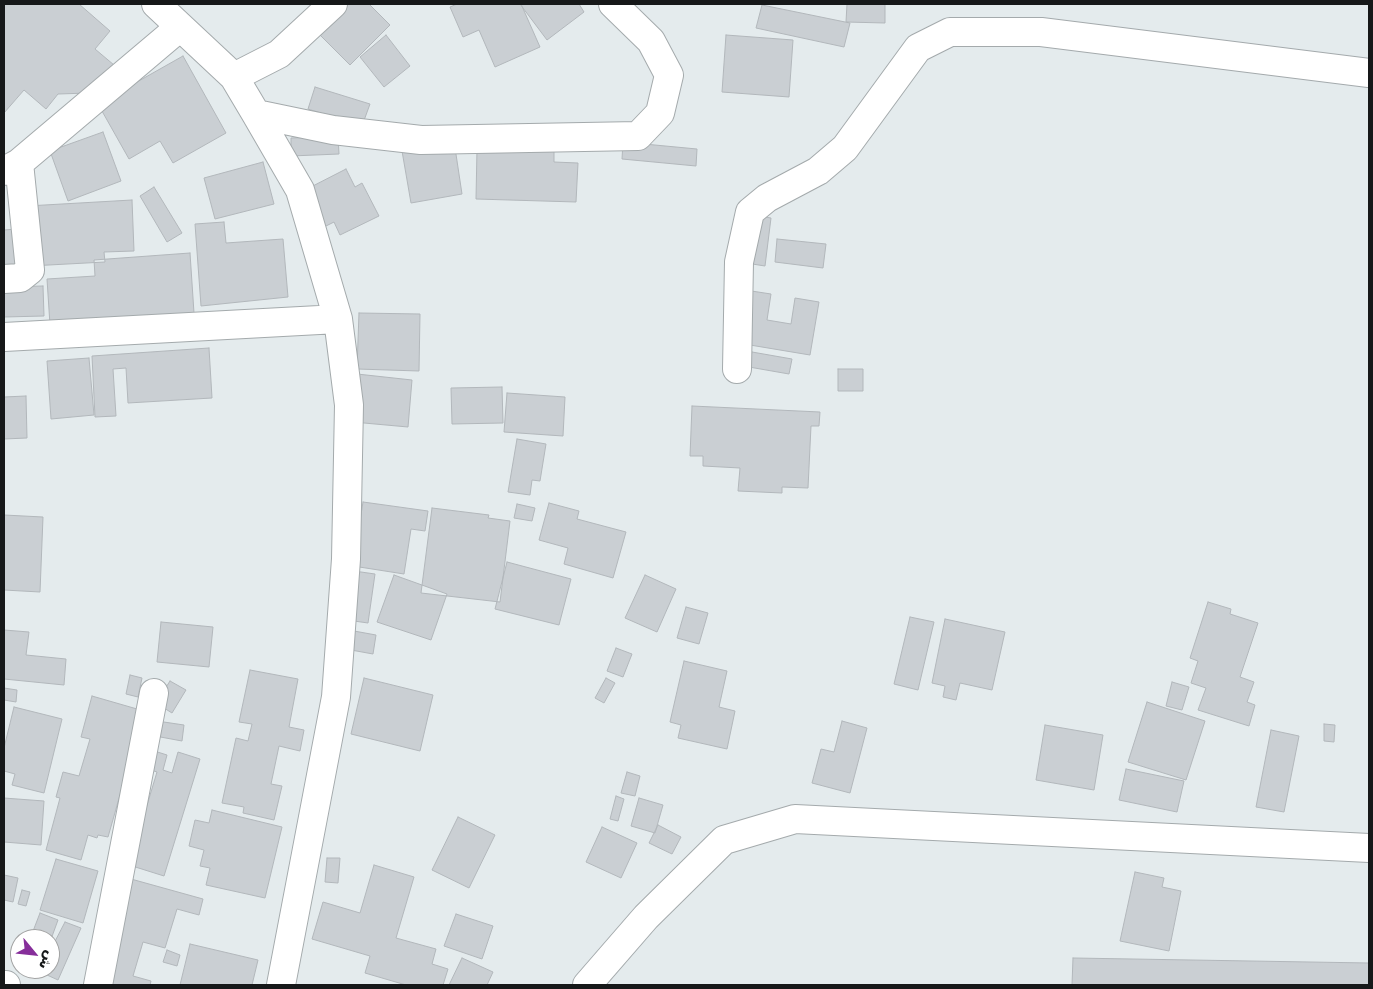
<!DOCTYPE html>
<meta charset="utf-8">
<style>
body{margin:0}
#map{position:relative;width:1373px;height:989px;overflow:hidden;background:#e4ebed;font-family:"DejaVu Sans","Noto Sans Arabic",sans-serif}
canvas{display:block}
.frame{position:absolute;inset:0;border:5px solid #161819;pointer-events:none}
.north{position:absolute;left:10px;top:929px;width:50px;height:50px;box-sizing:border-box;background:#fff;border:1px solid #a2a3a3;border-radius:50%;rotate:118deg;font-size:14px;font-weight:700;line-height:20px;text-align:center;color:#161819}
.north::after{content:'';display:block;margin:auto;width:18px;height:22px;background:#862e9a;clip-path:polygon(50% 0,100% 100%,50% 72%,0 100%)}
</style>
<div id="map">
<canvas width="1373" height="989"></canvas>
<div class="frame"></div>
<div class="north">ش</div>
</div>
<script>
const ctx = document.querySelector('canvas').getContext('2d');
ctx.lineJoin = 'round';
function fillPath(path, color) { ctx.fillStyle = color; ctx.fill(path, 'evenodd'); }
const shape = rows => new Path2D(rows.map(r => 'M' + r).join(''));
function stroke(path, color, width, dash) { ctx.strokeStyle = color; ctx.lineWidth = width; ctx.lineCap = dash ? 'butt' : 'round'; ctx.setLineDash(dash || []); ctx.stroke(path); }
const building = shape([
 [4,4,79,4,110,31,95,49,114,65,89,93,58,94,46,109,24,90,4,113,4,4],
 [347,4,369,4,390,25,350,65,318,33,347,4],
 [457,4,521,4,540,47,495,67,479,30,463,37,450,7,457,4],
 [520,4,579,4,584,12,547,40,520,4],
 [847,4,885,4,885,23,846,22,847,4],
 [762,5,850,23,844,47,756,28,762,5],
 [386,35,410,66,384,87,360,57,386,35],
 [726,35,793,40,789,97,722,92,726,35],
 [183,56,226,133,173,163,160,141,129,159,98,104,183,56],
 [315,87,370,104,362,126,308,109,315,87],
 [103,132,121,181,68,201,50,151,103,132],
 [338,136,339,154,291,156,291,138,338,136],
 [454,141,462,194,411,203,402,151,454,141],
 [623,142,697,149,696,166,622,159,623,142],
 [477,149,554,151,554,162,578,163,576,202,476,199,477,149],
 [263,162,274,204,215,219,204,178,263,162],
 [346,169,355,187,362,183,379,216,340,235,334,222,324,227,305,190,346,169],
 [154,187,182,233,167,242,140,196,154,187],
 [132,200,134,251,104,252,105,262,30,266,27,206,132,200],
 [753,215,771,218,765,266,746,263,753,215],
 [224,222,226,243,283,239,288,297,201,306,195,224,224,222],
 [17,229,20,267,4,268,4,230,17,229],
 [777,239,826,244,823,268,775,262,777,239],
 [190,253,194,313,50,325,47,279,95,276,94,260,190,253],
 [43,286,44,316,4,317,4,287,43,286],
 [745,290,771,294,767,320,791,324,795,298,819,302,810,355,744,344,745,290],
 [359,313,420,314,419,371,357,369,359,313],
 [209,348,212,398,128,403,126,368,113,369,116,416,95,417,92,356,209,348],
 [752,352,792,359,789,374,749,367,752,352],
 [89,358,94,415,51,419,47,361,89,358],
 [838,369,863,369,863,391,838,391,838,369],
 [357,374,412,380,408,427,353,422,357,374],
 [502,387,503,423,452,424,451,388,502,387],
 [507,393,565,397,563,436,504,432,507,393],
 [26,396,27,438,4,439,4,397,26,396],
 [692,406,820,412,819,426,811,426,808,488,782,487,782,493,738,491,740,468,703,466,703,456,690,456,692,406],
 [517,439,546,444,540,481,532,480,530,495,508,492,517,439],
 [363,502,428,511,425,531,411,529,404,574,353,566,363,502],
 [549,503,579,511,577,519,626,532,613,578,564,564,568,548,539,540,549,503],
 [517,504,535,508,532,521,514,518,517,504],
 [432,508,489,515,488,518,510,521,500,602,421,593,432,508],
 [4,515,43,517,40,592,4,590,4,515],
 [507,562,571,579,559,625,495,609,507,562],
 [354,571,375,574,368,623,347,620,354,571],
 [394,575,447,594,431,640,377,622,394,575],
 [645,575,676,589,657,632,625,618,645,575],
 [1208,602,1231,609,1230,614,1258,623,1240,677,1254,682,1247,702,1255,705,1249,726,1198,710,1206,688,1191,683,1198,661,1190,658,1208,602],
 [686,607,708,613,699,644,677,638,686,607],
 [910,617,934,622,918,690,894,684,910,617],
 [945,619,1005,632,992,690,960,683,956,700,943,697,945,686,932,683,945,619],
 [161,622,213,627,209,667,157,662,161,622],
 [4,630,29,632,26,655,66,659,64,685,4,679,4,630],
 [354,631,376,635,373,654,351,650,354,631],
 [616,648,632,654,623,677,607,671,616,648],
 [684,661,727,671,719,707,735,711,727,749,678,738,681,725,670,722,684,661],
 [250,670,298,679,289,727,304,730,300,751,279,746,271,784,282,786,274,820,243,813,244,807,222,803,236,738,248,741,252,724,239,722,250,670],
 [130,675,142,678,138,697,126,694,130,675],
 [364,678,433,695,420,751,351,734,364,678],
 [606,678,615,683,604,703,595,698,606,678],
 [170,681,186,690,172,713,156,703,170,681],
 [1172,682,1189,687,1182,710,1166,706,1172,682],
 [4,688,17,690,16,702,4,700,4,688],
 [92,696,144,711,108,837,98,835,97,838,88,835,81,860,46,850,60,798,56,797,63,772,79,776,90,739,81,737,92,696],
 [1147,702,1205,721,1186,780,1128,762,1147,702],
 [14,707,62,719,44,793,12,785,15,774,4,771,4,748,14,707],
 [157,721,184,725,182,741,155,736,157,721],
 [842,721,867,728,850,793,812,783,821,749,834,752,842,721],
 [1324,724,1335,725,1334,742,1324,741,1324,724],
 [1045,725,1103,735,1094,790,1036,780,1045,725],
 [1271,730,1299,736,1284,812,1256,807,1271,730],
 [148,749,167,755,163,770,172,773,178,752,200,759,164,876,129,865,157,772,142,767,148,749],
 [1126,769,1184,781,1177,812,1119,800,1126,769],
 [627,772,640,776,635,796,621,793,627,772],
 [616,796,624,799,618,821,610,819,616,796],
 [4,798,44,801,41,845,4,842,4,798],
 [639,798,663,805,655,833,631,826,639,798],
 [212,810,282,827,265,898,206,885,210,868,200,866,204,850,189,846,195,820,209,823,212,810],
 [458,817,495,835,469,888,432,870,458,817],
 [658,825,681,837,672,854,649,843,658,825],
 [602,827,637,843,621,878,586,862,602,827],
 [327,858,340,858,338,883,325,882,327,858],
 [56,859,98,871,83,923,40,910,56,859],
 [374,865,414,877,396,938,436,949,432,964,448,969,443,985,406,985,365,973,370,956,312,939,323,902,360,913,374,865],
 [1135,872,1164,878,1162,887,1181,891,1169,951,1120,941,1135,872],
 [4,875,18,878,13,902,4,900,4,875],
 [131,879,203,899,199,915,177,909,165,948,143,942,133,976,151,981,150,985,101,985,131,879],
 [22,890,30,892,26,906,18,904,22,890],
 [40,913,58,920,50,942,50,939,30,939,40,913],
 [456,914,493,926,482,959,444,946,456,914],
 [65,922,81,928,58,980,36,970,50,969,50,951,65,922],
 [190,944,258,960,252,985,180,985,190,944],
 [167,950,180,955,177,966,163,962,167,950],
 [462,958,493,972,487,985,449,985,462,958],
 [1073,958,1369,963,1369,985,1072,985,1073,958]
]);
const minor = shape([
 [156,4,234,77,256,114,300,190,338,319,349,405,346,559,336,697,281,985],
 [234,77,279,54,333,4],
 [256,114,333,130,421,140,638,136,660,113,669,75,651,41,613,4],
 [4,171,19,163,180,27],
 [4,279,20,278,30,270,19,163],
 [4,337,338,319],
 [737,369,739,262,750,212,767,198,818,171,845,148,918,48,950,32,1041,32,1369,73],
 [4,985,6,985],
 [98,985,154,693],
 [587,985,646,917,724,840,795,819,1369,848]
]);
fillPath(building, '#cacfd3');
stroke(building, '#b2b7bb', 1);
stroke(minor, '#a4aaac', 30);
stroke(minor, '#fff', 28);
</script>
